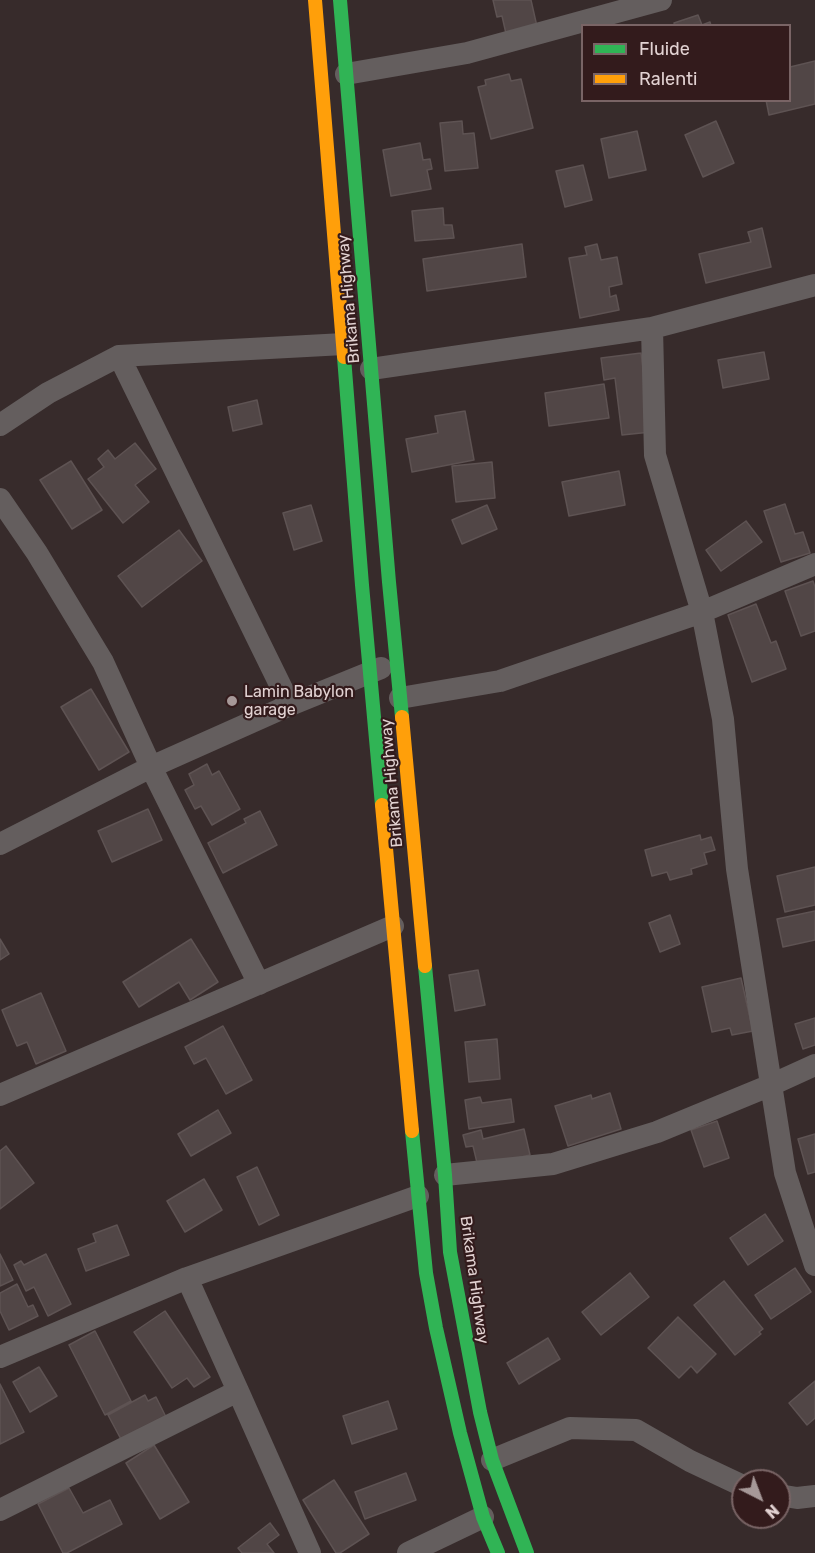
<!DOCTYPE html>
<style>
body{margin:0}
#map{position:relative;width:815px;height:1553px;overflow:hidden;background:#372b2b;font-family:Rubik,sans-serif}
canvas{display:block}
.legend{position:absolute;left:581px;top:24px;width:210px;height:78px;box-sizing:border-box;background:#331b1c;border:2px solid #796465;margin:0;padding:8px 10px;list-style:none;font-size:18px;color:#e2d2d2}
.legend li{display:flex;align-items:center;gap:12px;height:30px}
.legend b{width:30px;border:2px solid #796465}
.north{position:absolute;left:731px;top:1469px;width:60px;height:60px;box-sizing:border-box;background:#331b1c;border:2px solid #796465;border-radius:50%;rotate:138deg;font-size:16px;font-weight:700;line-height:24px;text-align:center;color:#e2d2d2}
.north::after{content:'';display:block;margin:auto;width:21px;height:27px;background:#a69898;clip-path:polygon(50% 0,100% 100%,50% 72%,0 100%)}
</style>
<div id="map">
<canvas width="815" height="1553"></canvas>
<ul class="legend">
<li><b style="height:8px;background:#30b455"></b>Fluide</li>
<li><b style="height:8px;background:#ff9f0a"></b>Ralenti</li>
</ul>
<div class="north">N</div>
</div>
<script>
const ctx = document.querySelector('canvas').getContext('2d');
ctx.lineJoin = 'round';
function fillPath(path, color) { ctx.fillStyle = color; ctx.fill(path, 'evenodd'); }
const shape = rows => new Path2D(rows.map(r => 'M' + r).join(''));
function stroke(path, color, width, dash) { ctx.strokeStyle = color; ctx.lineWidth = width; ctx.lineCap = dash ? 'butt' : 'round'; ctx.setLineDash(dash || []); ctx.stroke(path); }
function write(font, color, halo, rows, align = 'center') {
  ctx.font = font + ' Rubik,sans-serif'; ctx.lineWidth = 4.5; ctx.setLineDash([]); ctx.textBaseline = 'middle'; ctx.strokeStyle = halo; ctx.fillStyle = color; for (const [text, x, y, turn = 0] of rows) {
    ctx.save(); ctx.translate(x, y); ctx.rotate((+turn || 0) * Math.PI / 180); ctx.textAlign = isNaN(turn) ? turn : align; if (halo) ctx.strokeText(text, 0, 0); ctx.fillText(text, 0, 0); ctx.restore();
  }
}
const building = shape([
 [493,0,531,0,538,31,507,38,502,16,497,17,493,0],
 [698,15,702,25,710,22,711,26,675,26,674,23,698,15],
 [815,61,815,104,769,115,766,100,790,100,790,67,815,61],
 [509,74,511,81,521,79,533,128,491,139,478,87,486,85,485,80,509,74],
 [462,121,463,134,474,133,478,168,445,171,440,123,462,121],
 [716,121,734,163,703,177,685,135,716,121],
 [637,131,646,170,609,178,601,139,637,131],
 [420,143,423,160,430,159,432,169,427,170,431,189,391,196,383,150,420,143],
 [583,165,592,200,565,207,556,171,583,165],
 [443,208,444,225,452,225,454,238,415,241,412,211,443,208],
 [762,228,771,267,706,283,699,254,751,242,748,232,762,228],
 [522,244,526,277,427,291,423,259,522,244],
 [597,244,601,260,617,257,622,284,609,287,610,297,616,295,619,310,580,318,569,258,587,255,585,247,597,244],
 [764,352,769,379,723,388,718,360,764,352],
 [641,353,651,432,622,435,615,378,604,380,601,358,641,353],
 [604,384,609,418,549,426,545,393,604,384],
 [257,400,262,424,233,431,228,407,257,400],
 [465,411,474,460,412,472,406,439,438,433,435,416,465,411],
 [135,443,156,469,135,485,149,502,123,523,88,479,104,467,98,459,108,450,115,459,135,443],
 [71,461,102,510,72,529,40,480,71,461],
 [492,462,495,498,456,502,452,466,492,462],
 [619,471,625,505,569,516,562,482,619,471],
 [785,504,795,534,803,532,810,553,781,562,764,511,785,504],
 [311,505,322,541,294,550,283,513,311,505],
 [487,505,497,529,462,544,452,520,487,505],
 [746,521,762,542,721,571,706,550,746,521],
 [179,530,202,561,142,607,118,576,179,530],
 [813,581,815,587,815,631,801,636,785,591,813,581],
 [756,604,771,643,776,641,786,669,752,682,728,615,756,604],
 [91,689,129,752,99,770,61,707,91,689],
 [207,764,212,775,219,771,240,809,212,825,201,806,195,809,185,790,194,785,189,774,207,764],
 [148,809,162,840,112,862,98,831,148,809],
 [260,811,277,845,223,873,208,843,246,823,244,819,260,811],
 [700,835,701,840,711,837,715,850,704,853,707,864,691,869,692,874,670,880,667,872,652,876,645,850,700,835],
 [815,867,815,905,785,912,777,876,815,867],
 [815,911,815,940,783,947,777,919,815,911],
 [670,915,680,944,660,952,649,923,670,915],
 [0,939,9,954,0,960,0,939],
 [191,939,218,982,190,1000,179,982,139,1007,123,982,191,939],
 [478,970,485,1005,455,1011,449,975,478,970],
 [741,978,753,1031,732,1035,730,1028,712,1032,702,987,741,978],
 [41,993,66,1051,36,1064,27,1042,17,1046,2,1010,41,993],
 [815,1018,815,1045,803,1049,795,1024,815,1018],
 [223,1026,252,1080,226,1094,206,1058,194,1064,185,1047,223,1026],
 [497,1039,500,1079,469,1082,465,1042,497,1039],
 [610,1093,621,1129,568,1146,555,1106,591,1095,592,1099,610,1093],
 [480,1097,482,1103,511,1099,514,1122,469,1129,465,1100,480,1097],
 [218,1110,231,1133,191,1156,178,1134,218,1110],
 [717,1121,729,1158,704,1167,691,1130,717,1121],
 [524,1129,530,1155,478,1167,473,1146,466,1147,463,1135,481,1130,483,1139,524,1129],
 [815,1134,815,1172,808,1174,798,1139,815,1134],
 [6,1146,34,1183,0,1209,0,1151,6,1146],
 [257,1167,279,1215,259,1225,237,1177,257,1167],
 [204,1179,222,1210,185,1232,167,1201,204,1179],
 [765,1214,783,1241,748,1265,730,1238,765,1214],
 [117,1225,129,1255,86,1271,78,1249,96,1242,93,1234,117,1225],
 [0,1254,13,1280,0,1286,0,1254],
 [46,1254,71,1304,48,1316,34,1287,26,1291,14,1265,21,1261,24,1265,46,1254],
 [795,1268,811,1292,771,1319,755,1295,795,1268],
 [630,1273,649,1297,601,1335,582,1312,630,1273],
 [724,1281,763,1329,759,1332,761,1334,735,1355,694,1305,724,1281],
 [17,1284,28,1307,33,1305,38,1316,9,1330,0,1311,0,1293,17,1284],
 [165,1311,210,1377,194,1387,187,1378,172,1388,134,1332,165,1311],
 [678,1317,716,1354,697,1373,691,1366,679,1378,648,1348,678,1317],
 [95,1331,131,1401,105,1415,69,1345,95,1331],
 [548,1338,560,1359,519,1384,507,1363,548,1338],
 [39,1367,57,1396,30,1412,13,1382,39,1367],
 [815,1381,815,1418,807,1425,789,1403,815,1381],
 [0,1384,24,1432,0,1444,0,1384],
 [145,1395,148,1401,156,1397,167,1419,123,1443,108,1415,145,1395],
 [388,1401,397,1429,352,1444,343,1416,388,1401],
 [154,1445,189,1502,160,1519,126,1463,154,1445],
 [406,1473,416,1500,365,1519,355,1492,406,1473],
 [334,1480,369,1534,340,1553,336,1553,303,1500,334,1480],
 [69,1488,83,1513,110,1500,122,1524,67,1553,63,1553,38,1504,69,1488],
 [270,1523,279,1535,267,1544,274,1553,242,1553,238,1548,270,1523]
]);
const street = shape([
 [346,74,467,53,661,0],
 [652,328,655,455,702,612,723,719,737,869,785,1173,815,1265],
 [119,356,290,705],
 [371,369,652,328,815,285],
 [0,425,48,393,119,356,344,344],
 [0,499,37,553,103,662,151,767,259,984],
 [400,698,500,681,702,612,815,564],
 [0,844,151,767,290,705,381,668],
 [0,1095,393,926],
 [445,1175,553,1164,657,1132,771,1085,815,1065],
 [187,1278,238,1391],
 [0,1357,187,1278,418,1196],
 [492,1460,570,1428,636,1430,690,1461,743,1486],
 [779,1495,797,1498,815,1496],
 [0,1510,238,1391,310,1553],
 [408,1553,483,1517]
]);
const fast = shape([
 [340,0,389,582,402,717],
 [344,357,362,585,382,805],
 [425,966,445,1175,450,1252,480,1412,492,1460,527,1553],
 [412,1131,426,1273,436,1328,460,1433,483,1517,498,1553]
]);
const slow = shape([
 [315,0,344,357],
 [402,717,425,966],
 [382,805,412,1131]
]);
const markers = [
 [232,701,6,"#a69898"]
];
const streetNames = [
 ["Brikama Highway",349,299,-95],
 ["Brikama Highway",392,783,-95],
 ["Brikama Highway",474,1280,82]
];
const poiNames = [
 ["Lamin Babylon",244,692],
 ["garage",244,710]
];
fillPath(building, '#514646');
stroke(building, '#5e5353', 1.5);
stroke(street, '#645e5e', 22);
stroke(fast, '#30b455', 14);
stroke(slow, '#ff9f0a', 14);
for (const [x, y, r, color] of markers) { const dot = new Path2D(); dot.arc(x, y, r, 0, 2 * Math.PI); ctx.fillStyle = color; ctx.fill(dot); stroke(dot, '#331b1c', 2); }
write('16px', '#e2d2d2', '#331b1c', streetNames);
write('16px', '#e2d2d2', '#331b1c', poiNames, 'left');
</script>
